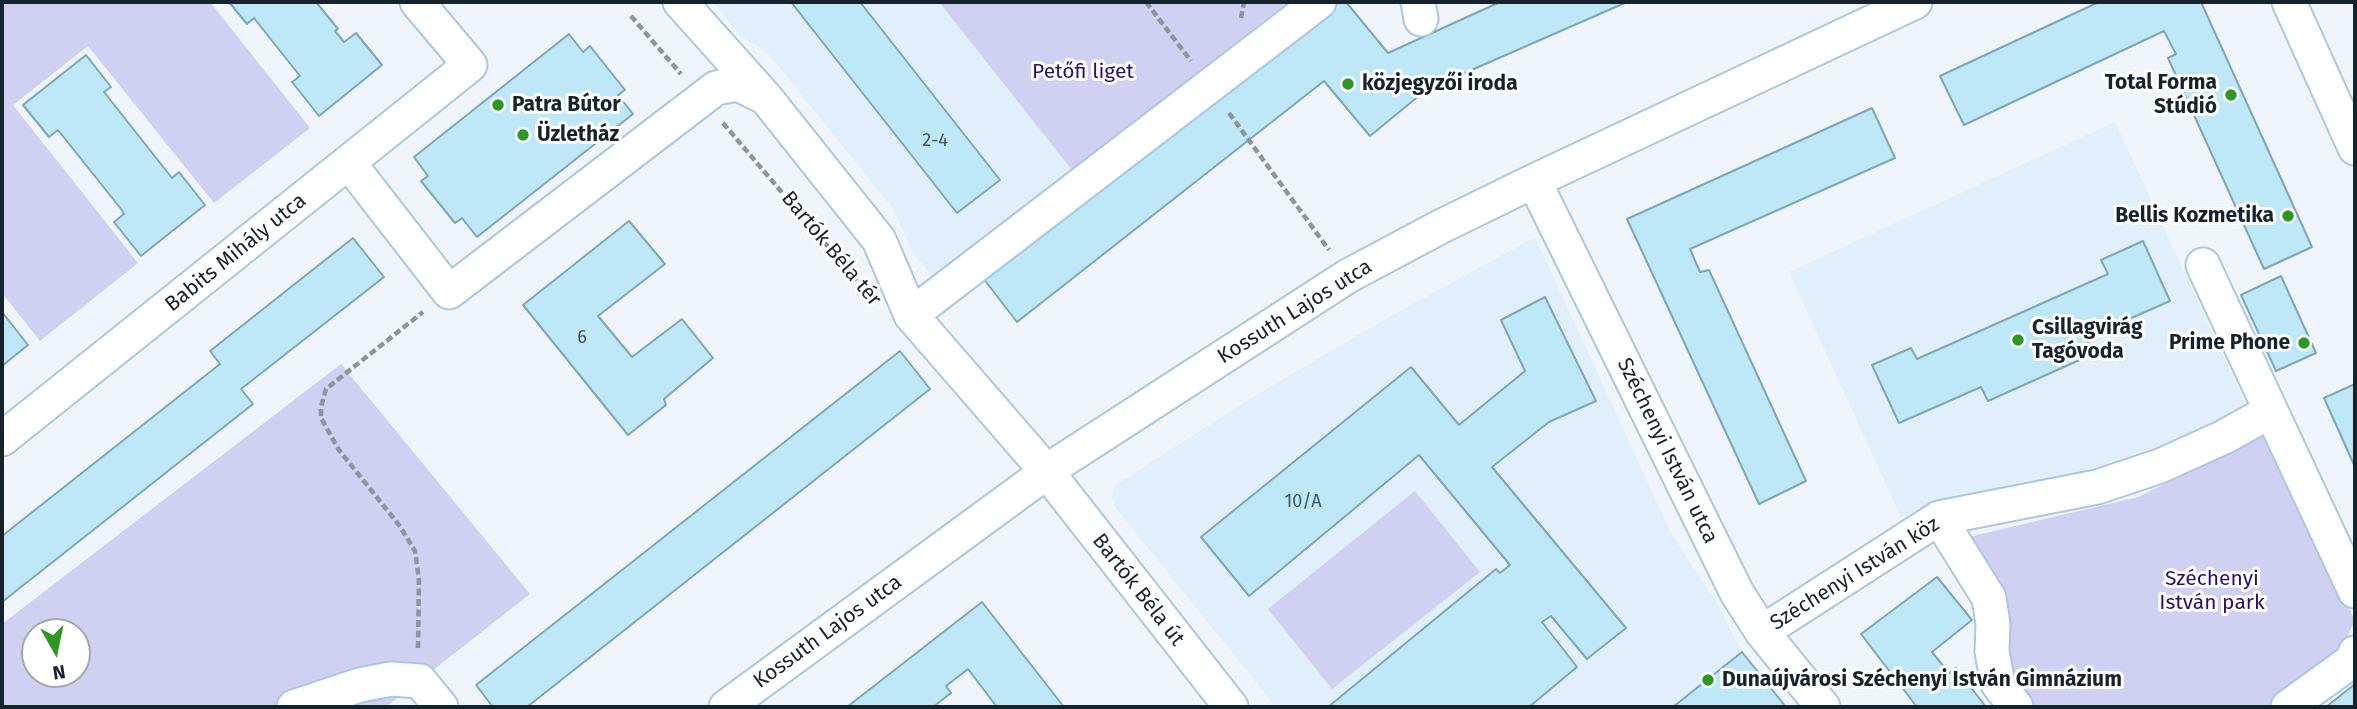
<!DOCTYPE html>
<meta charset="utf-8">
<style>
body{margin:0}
#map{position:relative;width:2357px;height:709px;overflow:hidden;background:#eff5fa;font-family:"Fira Sans",sans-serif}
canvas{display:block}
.frame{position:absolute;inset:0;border:4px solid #17232c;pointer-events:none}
.north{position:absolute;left:21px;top:618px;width:70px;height:70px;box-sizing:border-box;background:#fff;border:2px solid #a2a7ab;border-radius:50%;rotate:171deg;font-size:19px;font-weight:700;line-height:28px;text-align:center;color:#17232c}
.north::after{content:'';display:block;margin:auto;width:24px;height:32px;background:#2d9823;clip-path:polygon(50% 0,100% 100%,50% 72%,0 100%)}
</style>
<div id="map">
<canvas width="2357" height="709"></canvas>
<div class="frame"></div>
<div class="north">N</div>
</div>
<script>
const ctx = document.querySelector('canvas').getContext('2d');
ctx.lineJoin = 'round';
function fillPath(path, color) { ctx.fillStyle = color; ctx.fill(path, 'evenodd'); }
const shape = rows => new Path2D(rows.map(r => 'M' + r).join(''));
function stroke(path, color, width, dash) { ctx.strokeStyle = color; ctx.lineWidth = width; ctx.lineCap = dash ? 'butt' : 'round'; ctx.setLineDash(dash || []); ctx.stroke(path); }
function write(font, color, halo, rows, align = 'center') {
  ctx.font = font + ' "Fira Sans",sans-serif'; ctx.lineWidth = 6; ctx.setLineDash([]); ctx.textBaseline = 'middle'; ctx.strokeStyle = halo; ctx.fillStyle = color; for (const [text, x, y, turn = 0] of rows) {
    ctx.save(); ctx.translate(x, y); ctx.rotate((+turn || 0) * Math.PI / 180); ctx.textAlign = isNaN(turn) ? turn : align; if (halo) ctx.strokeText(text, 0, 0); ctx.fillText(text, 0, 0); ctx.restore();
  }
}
const built = shape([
 [713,2,939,2,1072,170,934,280,912,251,894,210,769,54,740,35],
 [2115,122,2247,408,2140,457,2097,472,1948,501,1901,517,1789,272],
 [1535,237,1671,533,1718,605,1742,652,1786,707,1276,707,1115,507,1112,495,1115,486,1240,405,1375,325]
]);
const green = shape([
 [2,2,210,2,310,128,214,203,88,46,13,105,138,263,40,341,2,293],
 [939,2,1287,2,1287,3,1072,170],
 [341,364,530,594,386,707,2,707,2,624],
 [35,632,77,632,77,674,35,674],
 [2267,428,2355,621,2337,656,2266,707,2030,707,2002,673,1960,539,2138,497,2212,461],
 [1415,491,1480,572,1332,689,1268,609]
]);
const building = shape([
 [229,2,316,2,338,29,335,31,344,42,356,33,382,65,319,116,292,82,300,76,254,18,247,24,229,2],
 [791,2,860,2,1000,180,957,213,791,2],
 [1325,2,1346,2,1388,53,1500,2,1627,2,1419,93,1420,95,1370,136,1324,81,1017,322,983,278,1325,2],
 [2099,2,2201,2,2312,247,2264,269,2168,58,2176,54,2164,31,1964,125,1940,76,2099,2],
 [569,34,583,52,590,46,625,90,618,95,633,114,477,237,462,218,455,223,421,181,428,176,414,157,569,34],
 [86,55,111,87,104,92,172,178,179,172,205,205,141,256,114,222,124,214,121,209,58,130,49,137,23,105,86,55],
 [1872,108,1895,158,1690,249,1700,272,1709,270,1806,481,1759,504,1627,219,1872,108],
 [629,221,665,264,598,316,632,357,682,319,713,358,664,399,666,405,628,435,523,305,629,221],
 [353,238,384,277,241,389,253,404,2,602,2,536,220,364,210,351,353,238],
 [2143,241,2170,301,2086,338,2093,354,1988,401,1981,387,1899,423,1872,365,1911,348,1917,359,2108,274,2101,260,2143,241],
 [2281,276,2316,353,2276,371,2241,295,2281,276],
 [1545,297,1596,401,1549,422,1492,467,1626,628,1587,659,1551,616,1542,622,1577,667,1529,707,1328,707,1496,569,1500,573,1510,565,1419,455,1249,596,1201,537,1411,367,1459,425,1525,371,1501,320,1545,297],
 [2,312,28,345,2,366,2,312],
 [900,351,930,389,527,707,493,707,476,685,900,351],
 [2355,384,2355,467,2324,398,2355,384],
 [1937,577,1972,620,1932,652,1949,673,1956,668,1986,707,1917,707,1861,634,1937,577],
 [982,602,1064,707,997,707,968,669,946,686,951,693,933,707,847,707,982,602],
 [1742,652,1786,707,1673,707,1742,652],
 [2355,684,2355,707,2326,707,2355,684]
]);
const path = shape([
 [1146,2,1191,61],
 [631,16,681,74],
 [1241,18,1244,2],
 [1229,113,1329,250],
 [723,123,858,282],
 [418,648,419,580,415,551,399,525,339,450,321,418,321,407,326,389,423,312]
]);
const minor = shape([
 [680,2,766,98,879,240,911,315,1047,472,1231,707],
 [1418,2,1421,19],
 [2289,2,2355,148],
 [349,163,449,292,716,88,738,84,766,98],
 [1534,181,1737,593,1762,632,1823,707],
 [911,315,1319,2],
 [2271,411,2355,591],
 [2,439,470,65,417,2],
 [1939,518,1989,598,1993,624,1992,652,1998,684,2016,707],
 [1762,632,1939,518,2097,487,2160,466,2224,437,2271,411,2203,265],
 [294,707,360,685,391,679,420,681,441,707],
 [726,707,1059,463,1348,276,1440,227,1534,181,1915,2],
 [2288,707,2353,660,2355,653]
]);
const markers = [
 [1348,84,7,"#2d9823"],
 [2231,95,7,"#2d9823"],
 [498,105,7,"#2d9823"],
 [523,135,7,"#2d9823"],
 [2288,216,7,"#2d9823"],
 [2018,340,7,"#2d9823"],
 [2304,343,7,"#2d9823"],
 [1708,680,7,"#2d9823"]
];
const numberNames = [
 ["2-4",935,141],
 ["6",582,338],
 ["10/A",1303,502]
];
const parkNames = [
 ["Petőfi liget",1083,72],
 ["Széchenyi",2212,579],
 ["István park",2212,603]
];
const poiNames = [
 ["Total Forma",2217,83,"right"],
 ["Stúdió",2217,107,"right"],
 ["közjegyzői iroda",1362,84],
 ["Patra Bútor",512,105],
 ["Üzletház",537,135],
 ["Bellis Kozmetika",2274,216,"right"],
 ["Csillagvirág",2032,328],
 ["Tagóvoda",2032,352],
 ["Prime Phone",2290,343,"right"],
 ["Dunaújvárosi Széchenyi István Gimnázium",1722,680]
];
const streetNames = [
 ["Bartók Béla tér",831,249,50],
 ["Babits Mihály utca",236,253,-39],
 ["Kossuth Lajos utca",1295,312,-32],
 ["Széchenyi István utca",1667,451,64],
 ["Széchenyi István köz",1855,574,-32],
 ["Bartók Béla út",1138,590,52],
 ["Kossuth Lajos utca",828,632,-36]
];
fillPath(built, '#e0effb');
fillPath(green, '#cfd0f2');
fillPath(building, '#bee7f8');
stroke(building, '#7fa6b5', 2);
stroke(minor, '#aac8e0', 37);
stroke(path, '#8c959b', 4.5, [7, 3.5]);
stroke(minor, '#fff', 33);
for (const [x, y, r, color] of markers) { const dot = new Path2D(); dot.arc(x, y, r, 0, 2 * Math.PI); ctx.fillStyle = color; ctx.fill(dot); stroke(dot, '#fff', 2.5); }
write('18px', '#41545f', null, numberNames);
write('21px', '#2a0f72', '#fff', parkNames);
write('bold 21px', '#17232c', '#fff', poiNames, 'left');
write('21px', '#17232c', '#fff', streetNames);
</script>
